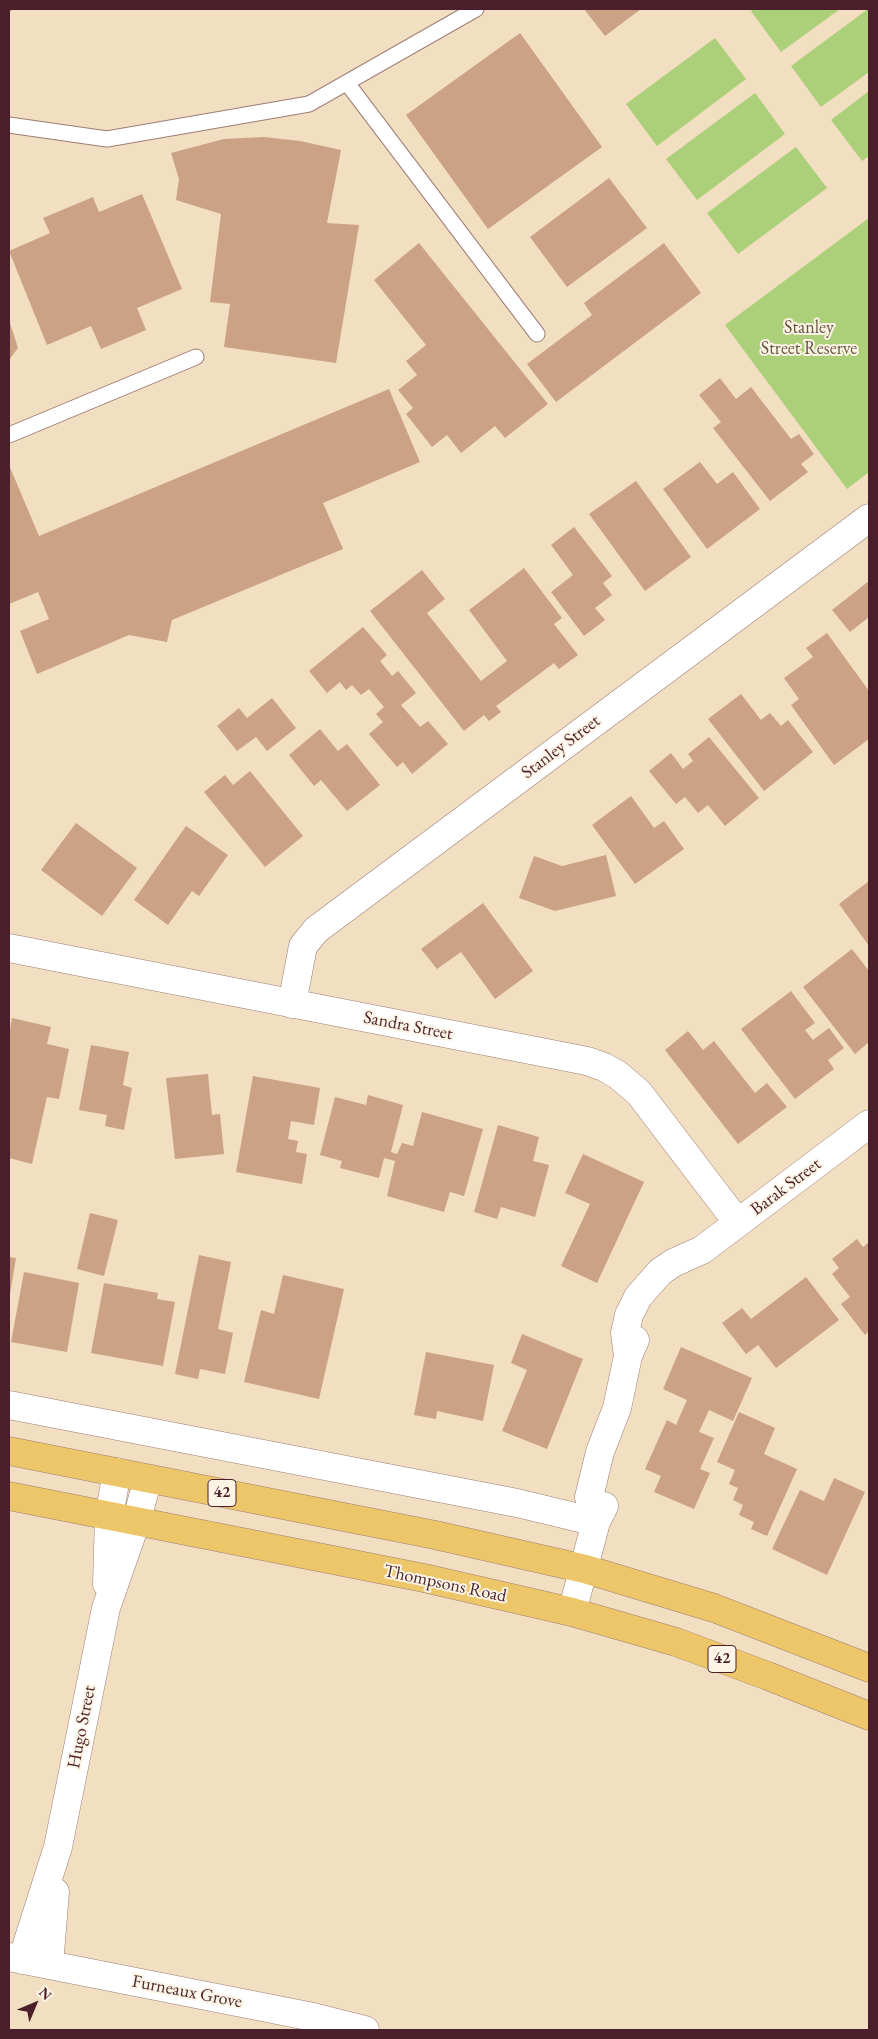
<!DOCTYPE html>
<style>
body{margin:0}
#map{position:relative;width:878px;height:2039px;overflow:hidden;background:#f2dec0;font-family:"EB Garamond",serif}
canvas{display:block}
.frame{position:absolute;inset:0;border:10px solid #4a1f2b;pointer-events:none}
.north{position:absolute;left:10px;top:1979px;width:50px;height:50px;-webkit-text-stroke:4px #fcf5e5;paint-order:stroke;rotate:45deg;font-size:14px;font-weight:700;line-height:20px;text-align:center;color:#4a1f2b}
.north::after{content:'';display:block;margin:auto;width:18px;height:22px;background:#4a1f2b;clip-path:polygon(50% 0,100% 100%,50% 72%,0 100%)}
</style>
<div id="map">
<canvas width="878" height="2039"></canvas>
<div class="frame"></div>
<div class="north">N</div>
</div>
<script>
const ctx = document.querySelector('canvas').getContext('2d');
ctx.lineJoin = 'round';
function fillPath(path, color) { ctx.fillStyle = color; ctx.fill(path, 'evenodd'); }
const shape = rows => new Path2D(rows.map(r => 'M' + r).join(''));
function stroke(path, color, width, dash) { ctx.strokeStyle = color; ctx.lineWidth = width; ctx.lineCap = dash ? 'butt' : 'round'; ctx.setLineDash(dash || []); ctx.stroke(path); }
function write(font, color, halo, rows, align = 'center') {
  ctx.font = font + ' "EB Garamond",serif'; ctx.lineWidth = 4; ctx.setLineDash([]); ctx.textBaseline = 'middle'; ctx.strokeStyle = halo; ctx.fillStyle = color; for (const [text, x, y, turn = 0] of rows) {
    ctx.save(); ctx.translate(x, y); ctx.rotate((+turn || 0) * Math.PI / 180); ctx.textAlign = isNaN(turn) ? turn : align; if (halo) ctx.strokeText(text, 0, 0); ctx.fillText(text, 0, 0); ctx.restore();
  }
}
const green = shape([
 [754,9,840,9,781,52,751,11],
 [868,9,869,9,869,72,821,107,791,66],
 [715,38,746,79,657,146,626,104],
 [869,91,869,156,862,161,831,120],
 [755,93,785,134,697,200,666,159],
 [796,147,827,188,738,254,707,213],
 [869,218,869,472,847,489,725,325]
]);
const building = shape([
 [584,9,641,9,605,36],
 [520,33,602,147,488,229,406,115],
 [264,137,300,141,341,150,327,223,359,225,336,363,224,347,230,304,210,302,221,214,176,200,179,179,171,153,224,139],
 [609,178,647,228,567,287,530,237],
 [142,194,182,289,137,308,146,330,101,349,91,326,47,345,9,251,50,233,43,218,93,197,99,212],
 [419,243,548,404,505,438,495,426,461,453,447,435,432,447,406,414,413,408,398,390,417,375,406,361,426,345,374,280],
 [664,243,701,293,556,402,527,364,592,315,584,303],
 [9,320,18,348,9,360],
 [720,378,736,399,751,387,791,439,799,434,814,454,801,464,808,472,770,501,713,428,721,422,699,395],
 [389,389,420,462,323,503,343,549,172,620,167,642,129,635,37,674,20,631,49,619,38,592,9,604,9,465,39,536],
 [700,462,717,484,733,472,760,509,707,549,663,489],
 [636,481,691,557,645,591,589,514],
 [574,527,612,576,603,583,612,595,595,608,605,620,584,636,551,592,573,575,551,545],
 [524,568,562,618,554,624,578,655,559,669,554,663,496,706,501,712,489,721,484,715,464,731,370,611,422,570,445,599,427,613,481,681,507,661,469,610],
 [869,581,869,617,850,632,832,610],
 [363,627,387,655,380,661,392,676,398,671,416,693,401,705,420,727,428,721,448,744,412,774,403,762,397,767,369,734,383,722,376,714,384,707,369,689,361,695,352,685,346,690,340,682,327,693,309,671],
 [827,633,869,691,869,739,834,765,791,705,799,699,784,678,813,657,806,648],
 [741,694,761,720,770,713,781,726,788,720,813,752,764,791,708,719],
 [272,698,296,728,267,751,256,737,237,751,217,726,239,708,247,718],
 [320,729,338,751,347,744,380,785,347,811,321,780,314,786,289,755],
 [709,737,759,798,725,826,708,805,698,813,685,797,676,804,649,771,671,753,683,769,693,761,688,754],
 [250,771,303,836,265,867,204,792,225,775,233,785],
 [631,796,654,828,664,821,684,849,635,884,592,825],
 [76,823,137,868,102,916,41,870],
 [186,826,228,855,199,896,192,891,168,925,134,900],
 [606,855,616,896,555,911,519,898,534,856,562,866],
 [869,881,869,946,839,904],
 [483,903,533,971,495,999,461,952,437,969,421,949],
 [852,949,869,971,869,1042,855,1054,803,987],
 [791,991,815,1023,805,1030,813,1040,829,1028,844,1048,828,1060,834,1069,795,1099,741,1029],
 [12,1018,51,1027,47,1044,69,1049,59,1099,47,1097,32,1164,9,1158,9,1035],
 [688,1031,703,1050,714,1041,755,1093,767,1083,787,1107,738,1144,665,1050],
 [91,1045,129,1052,123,1085,132,1088,124,1130,105,1126,107,1115,79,1110],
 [208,1074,212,1115,220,1114,224,1154,175,1159,166,1078],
 [253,1076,320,1088,314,1125,291,1121,288,1139,298,1141,296,1152,307,1154,302,1184,236,1172],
 [368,1095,403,1105,391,1152,397,1154,402,1143,413,1146,422,1112,483,1129,464,1196,450,1192,444,1212,387,1196,395,1161,384,1158,379,1178,340,1168,342,1161,320,1155,335,1097,366,1105],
 [498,1125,539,1137,533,1161,549,1165,535,1217,501,1207,497,1219,474,1212],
 [583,1154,644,1182,597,1283,561,1266,590,1204,565,1193],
 [90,1213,118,1220,104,1276,77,1269],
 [857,1239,863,1247,869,1242,869,1331,865,1335,841,1304,850,1297,832,1274,839,1268,832,1259],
 [199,1255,231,1262,218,1329,233,1333,225,1374,200,1369,198,1379,175,1374],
 [9,1257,16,1258,10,1294,9,1294],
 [24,1272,79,1283,67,1352,11,1342],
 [283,1275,344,1289,319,1399,244,1382,261,1310,274,1314],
 [806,1277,839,1320,776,1368,758,1345,746,1354,722,1323,742,1308,751,1319],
 [104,1283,158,1293,157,1299,175,1302,163,1366,91,1353],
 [522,1334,583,1359,547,1449,502,1431,527,1370,511,1363],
 [681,1347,752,1378,733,1421,709,1410,699,1432,714,1438,700,1469,710,1473,694,1509,654,1492,661,1476,645,1469,667,1420,676,1425,687,1400,663,1389],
 [426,1352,494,1365,483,1421,437,1411,436,1419,414,1415],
 [739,1412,775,1428,764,1454,797,1469,767,1536,751,1529,754,1522,739,1515,743,1505,733,1500,738,1488,729,1484,735,1470,717,1462],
 [834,1478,865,1492,827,1575,772,1549,800,1490,824,1501]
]);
const path = shape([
 [9,9,12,9]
]);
const lane = shape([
 [347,83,537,334],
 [9,125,107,139,309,104,476,9],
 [9,435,196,357]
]);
const street = shape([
 [9,948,587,1061,604,1067,618,1075,639,1093,738,1223],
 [292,1004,303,946,316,930,869,518],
 [628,1356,625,1333,629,1315,638,1297,660,1272,673,1263,702,1250,869,1124],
 [9,1405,517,1503,596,1522],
 [596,1522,589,1497,600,1452,617,1408,628,1356,635,1340],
 [107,1584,109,1516,117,1472],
 [572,1612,596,1522,604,1506],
 [9,1957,313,2017,365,2030],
 [22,1960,58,1847,106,1608,136,1522,148,1479],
 [49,1965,55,1892]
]);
const primary = shape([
 [9,1451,435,1535,585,1569,714,1608,869,1668],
 [9,1496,424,1578,572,1612,676,1642,768,1676,869,1716]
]);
const shields = [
 [222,1493,28],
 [722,1659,28]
];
const shieldNames = [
 ["42",222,1493],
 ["42",722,1659]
];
const parkNames = [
 ["Stanley",809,328],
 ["Street Reserve",809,349]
];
const streetNames = [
 ["Stanley Street",561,747,-37],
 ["Sandra Street",408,1026,11],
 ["Barak Street",786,1187,-37],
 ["Thompsons Road",445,1584,12],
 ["Hugo Street",82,1727,-79],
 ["Furneaux Grove",187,1992,11]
];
fillPath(green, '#abd079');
fillPath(building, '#cba285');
stroke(lane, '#9e7e76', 17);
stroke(street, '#9e7e76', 29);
stroke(primary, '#9e7e76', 29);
stroke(path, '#9e7e76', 3, [4, 4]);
stroke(lane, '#fff', 15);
stroke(street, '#fff', 28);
stroke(primary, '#ecc669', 28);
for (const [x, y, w] of shields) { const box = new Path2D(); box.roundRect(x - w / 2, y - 13.5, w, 27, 4); ctx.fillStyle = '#fcf5e5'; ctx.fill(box); stroke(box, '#4a1f2b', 1); }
write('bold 16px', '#4a1f2b', null, shieldNames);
write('18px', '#675442', '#fcf5e5', parkNames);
write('18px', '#4a1f2b', '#fcf5e5', streetNames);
</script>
